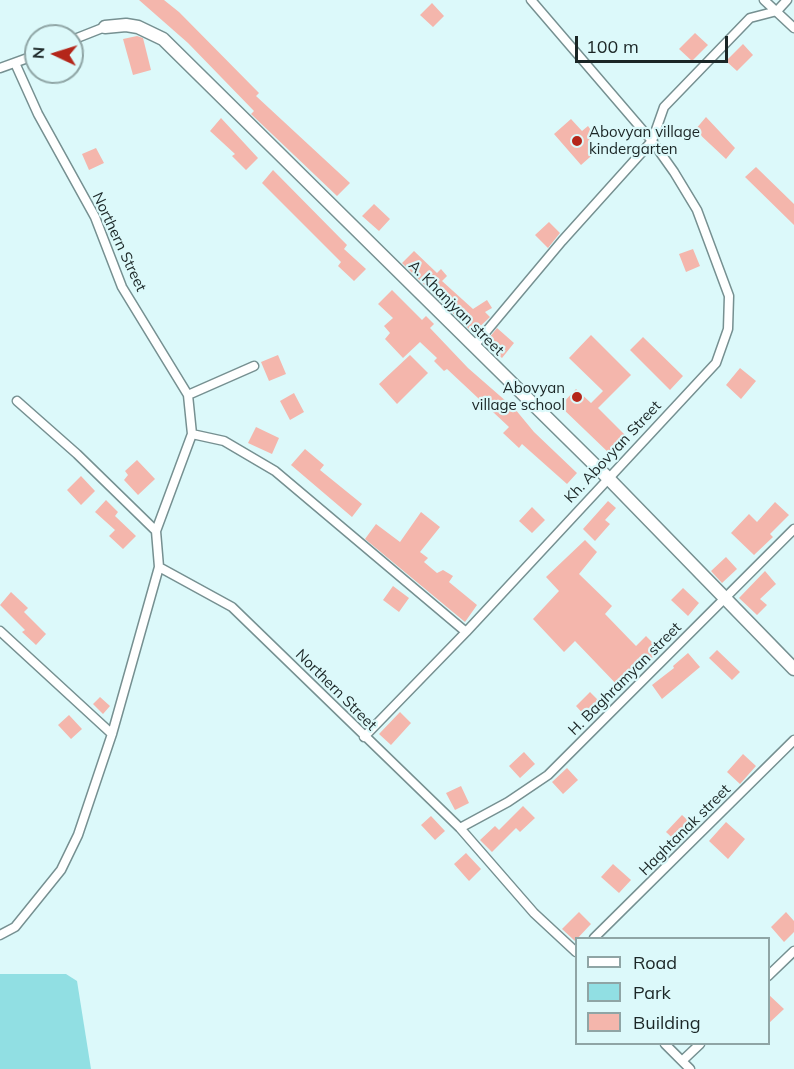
<!DOCTYPE html>
<style>
body{margin:0}
#map{position:relative;width:794px;height:1069px;overflow:hidden;background:#dcf9fa;font-family:Mulish,sans-serif}
canvas{display:block}
.legend{position:absolute;left:575px;top:937px;width:195px;height:108px;box-sizing:border-box;background:#dcf9fa;border:2px solid #8fa5a5;margin:0;padding:8px 10px;list-style:none;font-size:18px;color:#1b2626}
.legend li{display:flex;align-items:center;gap:12px;height:30px}
.legend b{width:30px;border:2px solid #8fa5a5}
.north{position:absolute;left:24px;top:24px;width:60px;height:60px;box-sizing:border-box;background:#dcf9fa;border:2px solid #8fa5a5;border-radius:50%;rotate:274deg;font-size:16px;font-weight:700;line-height:24px;text-align:center;color:#1b2626}
.north::after{content:'';display:block;margin:auto;width:21px;height:27px;background:#b4261a;clip-path:polygon(50% 0,100% 100%,50% 72%,0 100%)}
.scale{position:absolute;left:575px;top:36px;width:153px;height:27px;box-sizing:border-box;border:3px solid #1b2626;border-top:0;padding-left:8px;font-size:18px;line-height:21px;white-space:nowrap;color:#1b2626;-webkit-text-stroke:4px #dcf9fa;paint-order:stroke}
</style>
<div id="map">
<canvas width="794" height="1069"></canvas>
<ul class="legend">
<li><b style="height:8px;background:#fff"></b>Road</li>
<li><b style="height:16px;background:#91dfe3"></b>Park</li>
<li><b style="height:16px;background:#f4b6ac"></b>Building</li>
</ul>
<div class="north">N</div>
<div class="scale">100 m</div>
</div>
<script>
const ctx = document.querySelector('canvas').getContext('2d');
ctx.lineJoin = 'round';
function fillPath(path, color) { ctx.fillStyle = color; ctx.fill(path, 'evenodd'); }
const shape = rows => new Path2D(rows.map(r => 'M' + r).join(''));
function stroke(path, color, width, dash) { ctx.strokeStyle = color; ctx.lineWidth = width; ctx.lineCap = dash ? 'butt' : 'round'; ctx.setLineDash(dash || []); ctx.stroke(path); }
function write(font, color, halo, rows, align = 'center') {
  ctx.font = font + ' Mulish,sans-serif'; ctx.lineWidth = 4.5; ctx.setLineDash([]); ctx.textBaseline = 'middle'; ctx.strokeStyle = halo; ctx.fillStyle = color; for (const [text, x, y, turn = 0] of rows) {
    ctx.save(); ctx.translate(x, y); ctx.rotate((+turn || 0) * Math.PI / 180); ctx.textAlign = isNaN(turn) ? turn : align; if (halo) ctx.strokeText(text, 0, 0); ctx.fillText(text, 0, 0); ctx.restore();
  }
}
const green = shape([
 [0,974,66,974,77,981,91,1069,0,1069]
]);
const building = shape([
 [139,0,164,0,179,12,259,93,256,96,350,183,337,196,251,114,254,111,188,43],
 [432,3,444,16,433,27,420,15],
 [695,33,708,45,692,61,679,49],
 [137,36,143,38,151,70,133,75,123,39],
 [743,44,753,55,737,71,726,61],
 [706,117,735,148,726,159,695,130],
 [221,118,258,158,246,170,232,156,235,154,210,131],
 [571,119,582,131,588,126,593,133,588,138,598,150,581,165,554,134],
 [96,148,104,163,89,170,82,154],
 [756,167,794,204,794,225,745,177],
 [273,170,347,245,344,249,366,269,354,281,338,266,341,262,262,183],
 [374,204,390,219,379,231,362,216],
 [549,222,560,233,548,248,535,235],
 [693,249,700,266,686,272,679,254],
 [414,251,437,273,441,269,447,276,442,281,473,309,487,300,492,308,485,312,490,317,473,333,402,263],
 [392,290,422,320,426,316,434,324,430,328,468,368,515,409,534,432,577,473,567,484,522,444,519,448,503,433,509,427,447,369,444,371,434,361,437,358,420,342,403,358,385,339,390,333,384,326,393,318,378,304],
 [497,328,514,343,502,358,485,343],
 [591,335,631,375,598,408,628,438,611,455,560,406,576,389,591,403,603,391,569,358],
 [643,337,683,376,670,390,630,350],
 [278,355,286,374,269,381,261,362],
 [410,355,428,373,397,404,379,384],
 [740,368,756,381,741,399,726,385],
 [294,393,304,412,290,420,280,401],
 [256,427,279,438,272,454,248,443],
 [305,449,324,465,320,470,362,504,352,517,291,465],
 [137,460,155,479,138,495,124,480,128,475,125,471],
 [81,476,95,491,81,505,67,490],
 [106,500,118,512,115,516,136,536,123,549,109,536,115,530,95,512],
 [608,501,616,508,605,520,610,524,595,541,583,529],
 [775,502,789,515,770,534,773,537,754,555,731,533,749,514,757,522],
 [532,507,545,520,532,533,519,521],
 [421,512,440,527,420,552,428,558,424,562,437,573,443,570,453,576,449,582,477,605,465,622,365,539,376,524,400,542],
 [585,540,597,552,579,574,612,606,605,614,636,646,646,636,660,650,621,689,575,641,564,652,533,619,559,591,546,577],
 [726,557,737,569,722,583,711,571],
 [765,571,776,584,760,599,767,605,757,615,739,598],
 [393,586,409,598,399,612,383,600],
 [683,588,699,603,688,616,671,600],
 [11,592,28,608,24,612,46,634,36,645,22,632,25,630,0,605],
 [717,650,740,672,732,680,709,658],
 [688,653,700,667,662,699,652,685,674,668,673,666],
 [590,692,602,704,587,718,576,706],
 [100,697,110,706,103,714,93,704],
 [400,712,411,723,391,745,379,734],
 [69,715,82,729,71,739,58,725],
 [524,752,535,764,520,778,509,766],
 [743,754,756,766,740,784,727,772],
 [567,768,578,780,563,794,552,782],
 [461,786,469,803,455,810,446,793],
 [523,806,535,818,520,832,516,828,492,852,480,840,495,826,499,830],
 [682,815,695,827,679,844,666,832],
 [431,816,445,831,435,840,421,825],
 [726,822,745,839,728,859,709,841],
 [466,853,481,869,469,881,454,864],
 [613,864,631,880,619,893,601,877],
 [579,912,591,924,575,941,562,929],
 [786,912,794,921,794,932,784,942,771,927],
 [768,994,784,1009,768,1024]
]);
const street = shape([
 [764,0,794,28],
 [72,40,105,27],
 [0,68,36,55],
 [474,346,562,241,652,141,664,107,750,18,777,11,787,0],
 [188,395,254,366],
 [17,401,77,454,156,531],
 [192,434,224,441,275,471,466,632],
 [159,567,232,607,460,828,534,913,576,952],
 [0,631,112,734],
 [364,737,466,632,716,363,728,329,729,296,697,210,674,172,652,141,531,0],
 [460,828,508,802,548,775,794,529],
 [0,935,15,927,61,870,78,835,112,734,159,567,156,531,192,434,188,395,122,287,95,217,38,114,15,63],
 [594,938,794,740],
 [768,976,794,951],
 [665,1044,690,1069],
 [682,1061,700,1044]
]);
const secondary = shape([
 [105,27,126,25,138,27,163,39,607,477,794,669]
]);
const markers = [
 [577,141,6,"#b4261a"],
 [577,397,6,"#b4261a"]
];
const poiNames = [
 ["Abovyan village",589,132],
 ["kindergarten",589,149],
 ["Abovyan",565,388,"right"],
 ["village school",565,405,"right"]
];
const streetNames = [
 ["Northern Street",119,242,65],
 ["A. Khanjyan street",456,308,45],
 ["Kh. Abovyan Street",613,452,-47],
 ["H. Baghramyan street",625,679,-45],
 ["Northern Street",336,690,45],
 ["Haghtanak street",685,830,-45]
];
fillPath(green, '#91dfe3');
fillPath(building, '#f4b6ac');
stroke(street, '#769091', 11);
stroke(secondary, '#769091', 15);
stroke(street, '#fff', 8);
stroke(secondary, '#fff', 12);
for (const [x, y, r, color] of markers) { const dot = new Path2D(); dot.arc(x, y, r, 0, 2 * Math.PI); ctx.fillStyle = color; ctx.fill(dot); stroke(dot, '#dcf9fa', 2); }
write('15px', '#1b2626', '#dcf9fa', poiNames, 'left');
write('15px', '#1b2626', '#dcf9fa', streetNames);
</script>
